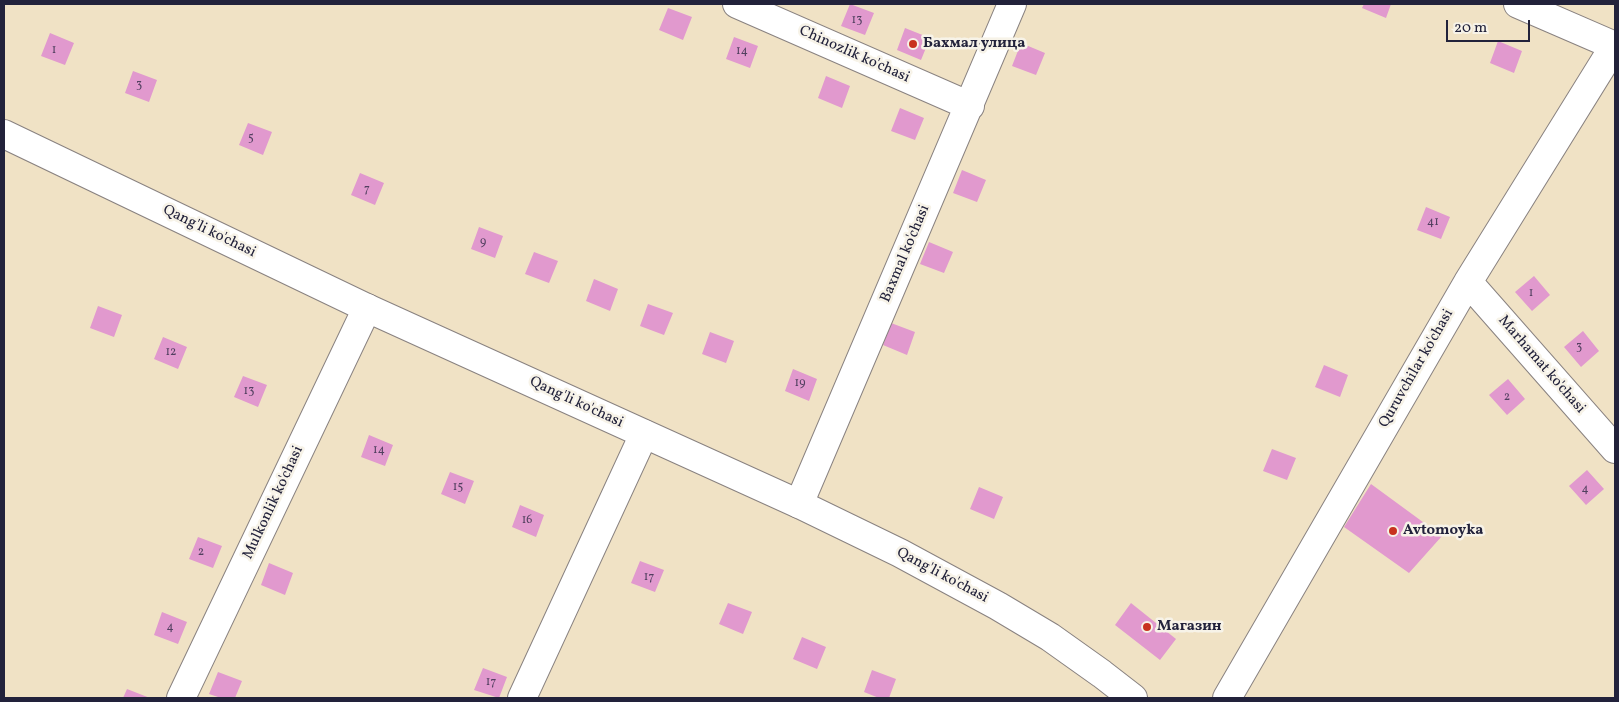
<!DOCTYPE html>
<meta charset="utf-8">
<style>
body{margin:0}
#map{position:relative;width:1619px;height:702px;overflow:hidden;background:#f0e2c5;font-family:Vollkorn,serif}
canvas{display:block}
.frame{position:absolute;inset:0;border:5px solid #22223b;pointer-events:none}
.scale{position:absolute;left:1446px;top:20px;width:84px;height:22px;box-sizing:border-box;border:2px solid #22223b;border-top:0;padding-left:6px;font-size:15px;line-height:18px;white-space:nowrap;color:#22223b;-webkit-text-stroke:4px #f7f3e8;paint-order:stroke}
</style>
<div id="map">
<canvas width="1619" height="702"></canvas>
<div class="frame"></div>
<div class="scale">20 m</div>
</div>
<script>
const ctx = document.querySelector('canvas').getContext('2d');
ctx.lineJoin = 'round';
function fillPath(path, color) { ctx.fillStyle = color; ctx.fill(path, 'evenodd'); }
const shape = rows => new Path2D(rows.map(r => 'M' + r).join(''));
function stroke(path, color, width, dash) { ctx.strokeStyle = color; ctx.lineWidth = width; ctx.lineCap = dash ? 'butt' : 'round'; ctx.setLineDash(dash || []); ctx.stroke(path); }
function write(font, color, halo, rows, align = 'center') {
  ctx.font = font + ' Vollkorn,serif'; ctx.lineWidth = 5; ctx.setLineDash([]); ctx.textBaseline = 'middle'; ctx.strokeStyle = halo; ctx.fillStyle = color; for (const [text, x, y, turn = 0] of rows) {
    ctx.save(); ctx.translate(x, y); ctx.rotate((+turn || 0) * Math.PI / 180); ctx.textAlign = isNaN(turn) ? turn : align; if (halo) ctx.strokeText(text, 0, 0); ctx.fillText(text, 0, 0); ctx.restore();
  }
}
const building = shape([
 [850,4,874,13,865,35,841,26],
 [1364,4,1391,4,1386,18,1362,8],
 [668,8,692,17,683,40,659,30],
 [905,28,930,38,921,60,897,50],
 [50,33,74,43,65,65,41,56],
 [734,37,758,46,750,68,726,59],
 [1498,41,1522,51,1514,73,1490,63],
 [1021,43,1045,53,1036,75,1012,66],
 [133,71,157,80,149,102,125,93],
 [826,76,850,86,842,108,818,98],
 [900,108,924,118,915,140,891,131],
 [248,123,272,132,263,155,239,145],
 [962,170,986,180,977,202,953,193],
 [360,173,384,183,375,205,351,195],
 [1426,207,1450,217,1441,239,1417,230],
 [479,227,503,236,495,258,471,249],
 [929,242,953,252,944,273,920,264],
 [534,252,558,261,549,283,525,274],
 [1534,276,1550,295,1532,311,1515,292],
 [594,279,618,289,610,311,586,301],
 [648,304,673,313,664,335,640,326],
 [98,306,122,315,114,337,90,328],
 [891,323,915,332,907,355,883,345],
 [1583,331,1599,351,1581,367,1564,347],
 [710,332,734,341,726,363,702,354],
 [163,337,187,347,178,369,154,359],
 [1324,365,1348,375,1340,397,1315,387],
 [793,369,817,379,809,401,785,391],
 [243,376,267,385,258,407,234,397],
 [1508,379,1525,399,1507,415,1489,395],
 [369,435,393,445,385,466,361,457],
 [1272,449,1296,458,1287,480,1263,471],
 [1587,470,1604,489,1586,505,1569,486],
 [450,472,474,481,465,504,441,494],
 [1371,484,1442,536,1409,573,1344,527],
 [979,487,1003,497,994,519,970,509],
 [520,505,544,515,536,537,512,527],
 [198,537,222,546,213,568,189,559],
 [640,561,664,570,655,592,631,583],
 [269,563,293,573,285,595,261,585],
 [728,603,752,612,743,634,719,624],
 [1131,603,1176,639,1160,660,1115,625],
 [162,612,187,622,178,644,154,635],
 [802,637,826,647,817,669,793,659],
 [483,668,507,677,499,698,474,690],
 [872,670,896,679,889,698,879,698,864,692],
 [218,672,242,681,235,698,221,698,209,694],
 [127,689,150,698,123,698]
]);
const street = shape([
 [737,4,970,106],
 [1518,4,1615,46],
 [1468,282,1615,449],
 [799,504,1012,4],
 [181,698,367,308],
 [522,698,644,434],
 [1227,698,1468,282,1615,45]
]);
const secondary = shape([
 [4,134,367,308,799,504,900,553,998,606,1050,637,1102,674,1133,698]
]);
const markers = [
 [913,44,5,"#c8321e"],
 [1393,531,5,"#c8321e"],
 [1147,627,5,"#c8321e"]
];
const numberNames = [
 ["13",857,21],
 ["1",54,51],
 ["14",742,52],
 ["3",139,86],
 ["5",251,139],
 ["7",367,190],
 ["41",1433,223],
 ["9",483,243],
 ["1",1531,294],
 ["3",1579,348],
 ["12",171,353],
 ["19",800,384],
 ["13",249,392],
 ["2",1507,398],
 ["14",379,451],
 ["15",458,488],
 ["4",1585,490],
 ["16",527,521],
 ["2",201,553],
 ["17",649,578],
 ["4",170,628],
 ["17",491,683]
];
const poiNames = [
 ["Бахмал улица",923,44],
 ["Avtomoyka",1403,531],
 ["Магазин",1157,627]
];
const streetNames = [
 ["Сhinozlik ko'chasi",854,55,24],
 ["Qang'li ko'chasi",209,232,26],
 ["Baхmal ko'chasi",906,254,-67],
 ["Marhamat ko'chasi",1541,365,49],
 ["Quruvchilar ko'chasi",1417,369,-60],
 ["Qang'li ko'chasi",576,403,25],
 ["Mulkonlik ko'chasi",274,503,-65],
 ["Qang'li ko'chasi",942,576,28]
];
fillPath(building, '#e199ce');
stroke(street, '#898280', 30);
stroke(secondary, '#898280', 30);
stroke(street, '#fff', 28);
stroke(secondary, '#fff', 28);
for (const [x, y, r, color] of markers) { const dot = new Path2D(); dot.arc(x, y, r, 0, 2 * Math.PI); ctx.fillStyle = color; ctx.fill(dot); stroke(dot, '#f7f3e8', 2); }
write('12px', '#524060', null, numberNames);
write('bold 15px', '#22223b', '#f7f3e8', poiNames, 'left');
write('15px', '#22223b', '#f7f3e8', streetNames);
</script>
